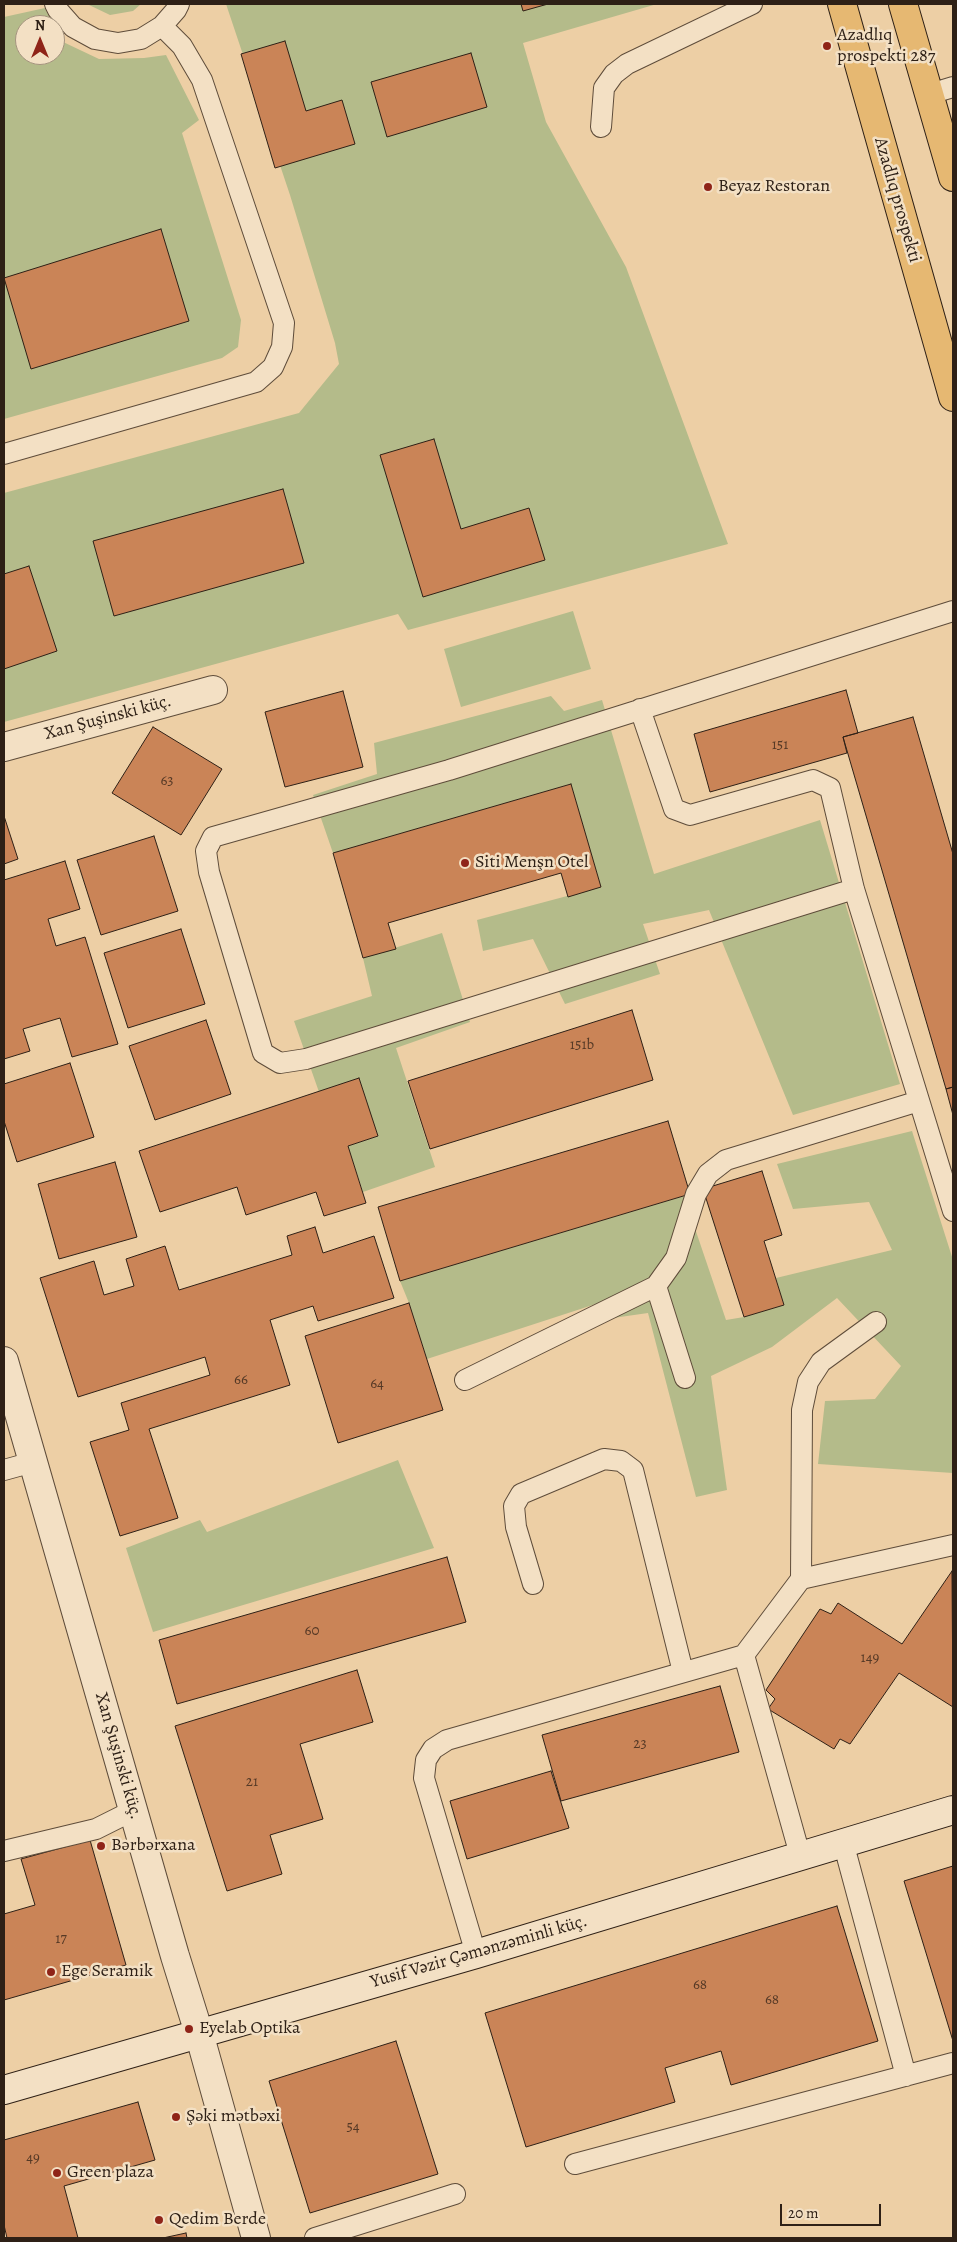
<!DOCTYPE html>
<meta charset="utf-8">
<style>
body{margin:0}
#map{position:relative;width:957px;height:2242px;overflow:hidden;background:#edcfa5;font-family:Alegreya,serif}
canvas{display:block}
.frame{position:absolute;inset:0;border:5px solid #2e2016;pointer-events:none}
.north{position:absolute;left:15px;top:15px;width:50px;height:50px;box-sizing:border-box;background:#f3e0c4;border:1px solid #a4937e;border-radius:50%;rotate:0deg;font-size:14px;font-weight:700;line-height:20px;text-align:center;color:#2e2016}
.north::after{content:'';display:block;margin:auto;width:18px;height:22px;background:#8f2418;clip-path:polygon(50% 0,100% 100%,50% 72%,0 100%)}
.scale{position:absolute;left:780px;top:2204px;width:101px;height:22px;box-sizing:border-box;border:2px solid #2e2016;border-top:0;padding-left:6px;font-size:15px;line-height:18px;white-space:nowrap;color:#2e2016;-webkit-text-stroke:4px #f3e0c4;paint-order:stroke}
</style>
<div id="map">
<canvas width="957" height="2242"></canvas>
<div class="frame"></div>
<div class="north">N</div>
<div class="scale">20 m</div>
</div>
<script>
const ctx = document.querySelector('canvas').getContext('2d');
ctx.lineJoin = 'round';
function fillPath(path, color) { ctx.fillStyle = color; ctx.fill(path, 'evenodd'); }
const shape = rows => new Path2D(rows.map(r => 'M' + r).join(''));
function stroke(path, color, width, dash) { ctx.strokeStyle = color; ctx.lineWidth = width; ctx.lineCap = dash ? 'butt' : 'round'; ctx.setLineDash(dash || []); ctx.stroke(path); }
function write(font, color, halo, rows, align = 'center') {
  ctx.font = font + ' Alegreya,serif'; ctx.lineWidth = 5; ctx.setLineDash([]); ctx.textBaseline = 'middle'; ctx.strokeStyle = halo; ctx.fillStyle = color; for (const [text, x, y, turn = 0] of rows) {
    ctx.save(); ctx.translate(x, y); ctx.rotate((+turn || 0) * Math.PI / 180); ctx.textAlign = isNaN(turn) ? turn : align; if (halo) ctx.strokeText(text, 0, 0); ctx.fillText(text, 0, 0); ctx.restore();
  }
}
const green = shape([
 [87,4,141,4,133,11,110,15],
 [226,4,657,4,523,43,546,122,626,267,728,544,408,630,398,614,4,722,4,493,299,413,339,364,335,343,290,195],
 [45,8,53,25,25,25,25,55,55,55,55,29,61,41,99,59,144,58,166,55,199,120,182,133,241,320,238,347,222,358,4,419,4,17],
 [573,611,591,669,461,707,444,649],
 [551,696,564,711,602,700,654,874,820,820,900,1084,793,1115,709,910,643,924,660,974,565,1004,533,939,483,951,477,920,601,887,571,784,333,853,313,795,377,774,374,743],
 [442,933,470,1022,396,1048,435,1167,363,1192,348,1146,378,1136,359,1079,319,1092,294,1021,372,996,363,958],
 [912,1131,953,1260,953,1473,818,1464,825,1401,875,1399,901,1366,837,1298,772,1347,711,1376,727,1490,696,1497,648,1313,613,1318,602,1302,427,1359,409,1303,400,1281,684,1196,726,1320,744,1317,784,1305,776,1278,892,1250,869,1202,793,1209,777,1164],
 [398,1460,434,1548,153,1632,126,1548,200,1520,207,1532]
]);
const building = shape([
 [521,4,548,4,523,11,521,4],
 [285,41,306,111,342,100,355,144,275,168,241,54,285,41],
 [471,53,487,107,387,137,371,82,471,53],
 [161,229,189,321,31,369,4,278,161,229],
 [434,439,461,529,529,508,545,560,423,597,380,455,434,439],
 [283,489,304,563,114,616,93,541,283,489],
 [29,566,57,651,4,669,4,574,29,566],
 [846,690,858,733,843,737,847,753,710,792,694,734,846,690],
 [343,691,363,767,285,787,265,712,343,691],
 [913,717,953,854,953,1087,946,1089,843,737,913,717],
 [153,727,222,769,181,835,112,793,153,727],
 [571,784,601,887,568,897,561,873,388,923,396,949,363,958,333,853,571,784],
 [4,816,18,859,4,864,4,816],
 [154,836,178,911,101,935,77,860,154,836],
 [65,861,80,909,48,919,56,946,85,937,118,1044,72,1057,60,1018,23,1029,30,1051,4,1059,4,880,65,861],
 [181,929,205,1004,128,1028,104,953,181,929],
 [632,1010,653,1080,430,1149,408,1081,632,1010],
 [206,1020,231,1094,155,1120,129,1046,206,1020],
 [70,1063,94,1137,17,1162,4,1121,4,1084,70,1063],
 [359,1078,378,1136,348,1146,366,1203,324,1216,316,1192,246,1215,237,1187,160,1212,139,1151,359,1078],
 [953,1087,953,1115,946,1089,953,1087],
 [668,1121,690,1194,400,1281,378,1207,668,1121],
 [115,1162,137,1237,59,1259,38,1184,115,1162],
 [762,1171,782,1235,764,1241,784,1305,744,1317,703,1189,762,1171],
 [315,1227,323,1253,374,1236,394,1298,318,1321,313,1306,270,1320,290,1385,149,1429,178,1518,120,1536,90,1442,129,1430,121,1403,210,1375,205,1357,78,1397,40,1278,94,1261,104,1295,134,1286,126,1259,165,1246,179,1290,292,1255,287,1236,315,1227],
 [409,1303,443,1410,338,1443,305,1336,409,1303],
 [447,1557,466,1622,177,1704,159,1640,447,1557],
 [952,1571,953,1707,899,1673,850,1744,840,1739,834,1749,768,1709,775,1699,766,1690,820,1609,831,1614,838,1603,902,1644,952,1571],
 [357,1670,373,1722,300,1744,323,1819,270,1835,282,1874,227,1891,175,1726,357,1670],
 [720,1686,739,1752,561,1801,542,1735,720,1686],
 [551,1771,569,1828,467,1859,450,1801,551,1771],
 [90,1840,126,1965,4,2000,4,1914,35,1905,21,1859,90,1840],
 [953,1866,953,2041,904,1881,953,1866],
 [837,1906,878,2041,731,2085,721,2051,665,2068,675,2102,526,2147,485,2013,837,1906],
 [396,2041,438,2174,310,2213,269,2081,396,2041],
 [138,2102,155,2160,64,2186,78,2238,7,2238,4,2225,4,2140,138,2102],
 [186,2233,187,2238,163,2238,186,2233]
]);
const service = shape([
 [55,4,58,10,73,27,95,39,118,43,141,39,162,26,176,10,179,4],
 [930,94,953,87],
 [601,127,604,88,614,74,627,64,752,4],
 [4,454,256,382,273,367,282,347,284,323,202,80,182,46,162,26],
 [640,709,674,809,690,815,813,780,830,788,854,889,953,1211],
 [854,889,306,1059,280,1063,263,1053,209,872,206,851,213,837,449,770,953,611],
 [656,1286,685,1378],
 [465,1380,656,1286,676,1258,696,1194,708,1174,726,1160,919,1101],
 [4,1470,33,1462],
 [801,1579,802,1410,808,1382,821,1362,876,1322],
 [533,1584,516,1527,514,1506,521,1494,604,1459,621,1461,633,1470,683,1672],
 [744,1655,800,1855],
 [843,1842,906,2076],
 [4,1851,96,1829,134,1810],
 [476,1954,424,1778,426,1760,433,1749,447,1740,744,1655,801,1579,953,1545],
 [575,2164,953,2063],
 [315,2238,455,2194]
]);
const minor = shape([
 [4,747,213,690],
 [4,1361,175,1956,199,2033,256,2238]
]);
const secondary = shape([
 [4,2090,476,1954,953,1810]
]);
const primary = shape([
 [842,4,953,397],
 [903,4,953,177]
]);
const markers = [
 [827,46,5,"#8f2418"],
 [708,187,5,"#8f2418"],
 [465,863,5,"#8f2418"],
 [101,1846,5,"#8f2418"],
 [51,1972,5,"#8f2418"],
 [189,2029,5,"#8f2418"],
 [176,2117,5,"#8f2418"],
 [57,2173,5,"#8f2418"],
 [159,2220,5,"#8f2418"]
];
const numberNames = [
 ["151",780,745],
 ["63",167,781],
 ["151b",582,1045],
 ["66",241,1380],
 ["64",377,1384],
 ["60",312,1631],
 ["149",870,1658],
 ["23",640,1744],
 ["21",252,1782],
 ["17",61,1939],
 ["68",700,1985],
 ["68",772,2000],
 ["54",353,2127],
 ["49",33,2158]
];
const poiNames = [
 ["Azadlıq",837,36],
 ["prospekti 287",837,57],
 ["Beyaz Restoran",718,187],
 ["Siti Menşn Otel",475,863],
 ["Bərbərxana",111,1846],
 ["Ege Seramik",61,1972],
 ["Eyelab Optika",199,2029],
 ["Şəki mətbəxi",186,2117],
 ["Green plaza",67,2173],
 ["Qedim Berde",169,2220]
];
const streetNames = [
 ["Azadlıq prospekti",897,200,74],
 ["Xan Şuşinski küç.",108,718,-15],
 ["Xan Şuşinski küç.",118,1756,74],
 ["Yusif Vəzir Çəmənzəminli küç.",479,1952,-16]
];
fillPath(green, '#b4bb8a');
fillPath(building, '#ca8457');
stroke(building, '#2e2016', 1);
stroke(service, '#5e4c3a', 22);
stroke(minor, '#5e4c3a', 30);
stroke(secondary, '#2e2016', 30);
stroke(primary, '#2e2016', 30);
stroke(service, '#f3e0c4', 20);
stroke(minor, '#f3e0c4', 28);
stroke(secondary, '#f3e0c4', 28);
stroke(primary, '#e6b872', 28);
for (const [x, y, r, color] of markers) { const dot = new Path2D(); dot.arc(x, y, r, 0, 2 * Math.PI); ctx.fillStyle = color; ctx.fill(dot); stroke(dot, '#f3e0c4', 2); }
write('15px', '#553926', null, numberNames);
write('18px', '#2e2016', '#f3e0c4', poiNames, 'left');
write('18px', '#2e2016', '#f3e0c4', streetNames);
</script>
